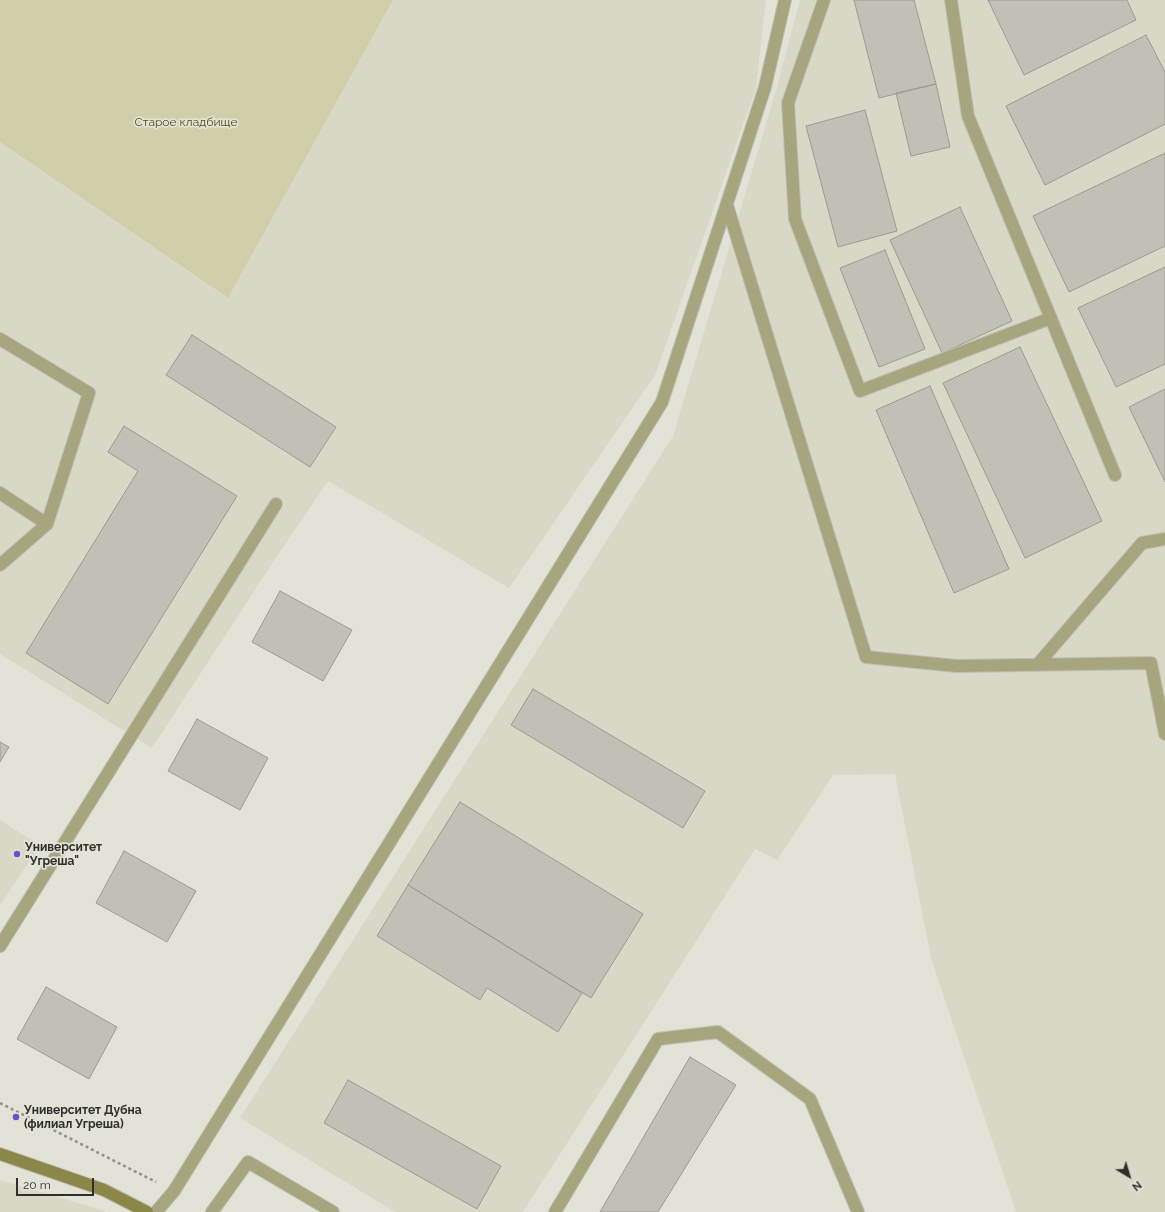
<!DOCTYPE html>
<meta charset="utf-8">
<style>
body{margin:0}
#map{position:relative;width:1165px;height:1212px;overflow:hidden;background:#e2e2d7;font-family:Raleway,sans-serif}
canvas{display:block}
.north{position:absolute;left:1109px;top:1156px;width:40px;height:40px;-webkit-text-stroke:3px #e2e2d7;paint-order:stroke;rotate:142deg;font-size:11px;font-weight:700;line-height:16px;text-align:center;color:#2e2e2a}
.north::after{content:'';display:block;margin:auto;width:14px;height:18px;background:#2e2e2a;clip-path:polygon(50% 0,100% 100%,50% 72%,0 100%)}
.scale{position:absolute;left:16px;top:1178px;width:78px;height:18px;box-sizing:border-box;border:2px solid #2e2e2a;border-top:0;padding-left:5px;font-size:12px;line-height:14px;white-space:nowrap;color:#2e2e2a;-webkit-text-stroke:3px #e2e2d7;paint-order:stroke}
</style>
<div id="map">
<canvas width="1165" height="1212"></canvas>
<div class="north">N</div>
<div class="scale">20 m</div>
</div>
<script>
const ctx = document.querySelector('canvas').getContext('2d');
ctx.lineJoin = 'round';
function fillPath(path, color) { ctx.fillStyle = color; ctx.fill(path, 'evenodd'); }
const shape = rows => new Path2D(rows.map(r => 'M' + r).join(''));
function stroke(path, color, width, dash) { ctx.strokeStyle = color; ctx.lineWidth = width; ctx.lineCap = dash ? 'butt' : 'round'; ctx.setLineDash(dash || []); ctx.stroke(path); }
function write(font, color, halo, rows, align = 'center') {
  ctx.font = font + ' Raleway,sans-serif'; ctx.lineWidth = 3.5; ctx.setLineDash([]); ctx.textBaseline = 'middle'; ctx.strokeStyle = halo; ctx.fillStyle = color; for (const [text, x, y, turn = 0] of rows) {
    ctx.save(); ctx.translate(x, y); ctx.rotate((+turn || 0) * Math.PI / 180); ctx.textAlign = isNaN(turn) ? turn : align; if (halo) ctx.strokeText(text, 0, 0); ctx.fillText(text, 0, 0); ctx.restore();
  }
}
const built = shape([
 [393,0,766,0,756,88,655,375,509,588,328,481,275,559,152,748,0,654,0,142,228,298],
 [800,0,1165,0,1165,1212,1016,1212,931,958,895,774,833,775,777,860,755,849,523,1212,395,1212,240,1118,673,436,777,87],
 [0,820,40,845,0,905],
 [0,1180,102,1210,106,1212,0,1212]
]);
const green = shape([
 [0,0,393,0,228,298,0,142]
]);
const building = shape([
 [854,0,914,0,936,84,879,98,854,0],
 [988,0,1127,0,1136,20,1024,75,988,0],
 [1146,35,1165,72,1165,124,1045,185,1006,106,1146,35],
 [936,84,950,147,911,156,896,93,936,84],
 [865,110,897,231,838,247,806,126,865,110],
 [1165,153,1165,246,1069,292,1033,216,1165,153],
 [960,207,1012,321,942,353,890,240,960,207],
 [885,250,925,349,879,367,840,268,885,250],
 [1165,267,1165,364,1116,387,1078,308,1165,267],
 [192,335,336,427,310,467,166,375,192,335],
 [1020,347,1102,521,1025,558,943,383,1020,347],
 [930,386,1009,569,954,593,876,410,930,386],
 [1165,389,1165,482,1129,407,1165,389],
 [124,426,237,496,108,704,26,653,138,471,108,452,124,426],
 [280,591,352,630,323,681,252,642,280,591],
 [533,689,705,791,683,828,511,725,533,689],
 [197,719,268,758,240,810,168,771,197,719],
 [0,742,9,747,0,762,0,742],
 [460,802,643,914,591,998,408,885,460,802],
 [124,851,196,891,167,942,96,903,124,851],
 [408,885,582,993,558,1032,487,988,480,1000,377,936,408,885],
 [46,987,117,1027,89,1079,17,1039,46,987],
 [690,1057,736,1085,658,1212,600,1212,690,1057],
 [348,1080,501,1166,477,1209,324,1123,348,1080]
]);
const path = shape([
 [0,1103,156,1182]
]);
const lane = shape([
 [824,0,788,103,795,219,860,391,1051,318],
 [951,0,968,116,1115,475],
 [727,205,866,657,957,666,1151,663,1165,734],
 [0,339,89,393,47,524,0,565],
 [0,493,47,524],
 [1038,664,1142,543,1165,539],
 [0,946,276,504],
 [156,1212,174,1191,662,402,765,87,785,0],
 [212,1212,248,1162,333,1212],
 [555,1212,658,1039,718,1032,810,1099,858,1212]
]);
const secondary = shape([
 [0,1154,104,1190,147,1212]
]);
const markers = [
 [17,854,4,"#6553cc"],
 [16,1117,4,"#6553cc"]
];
const parkNames = [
 ["Старое кладбище",186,122]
];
const poiNames = [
 ["Университет",25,847],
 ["\"Угреша\"",25,861],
 ["Университет Дубна",24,1110],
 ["(филиал Угреша)",24,1124]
];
fillPath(built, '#d9d8c6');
fillPath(green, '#d0cfa9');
fillPath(building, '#c1c0b6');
stroke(building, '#9b9b91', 1);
stroke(lane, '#bebeb4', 14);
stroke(secondary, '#bebeb4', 14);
stroke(path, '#909088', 2.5, [3, 3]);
stroke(lane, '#a7a57d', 12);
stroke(secondary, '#8b8749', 12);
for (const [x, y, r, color] of markers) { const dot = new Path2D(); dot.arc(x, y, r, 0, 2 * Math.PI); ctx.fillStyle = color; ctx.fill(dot); stroke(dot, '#e2e2d7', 1.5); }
write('12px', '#524e17', '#e2e2d7', parkNames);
write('bold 12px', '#2e2e2a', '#e2e2d7', poiNames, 'left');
</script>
